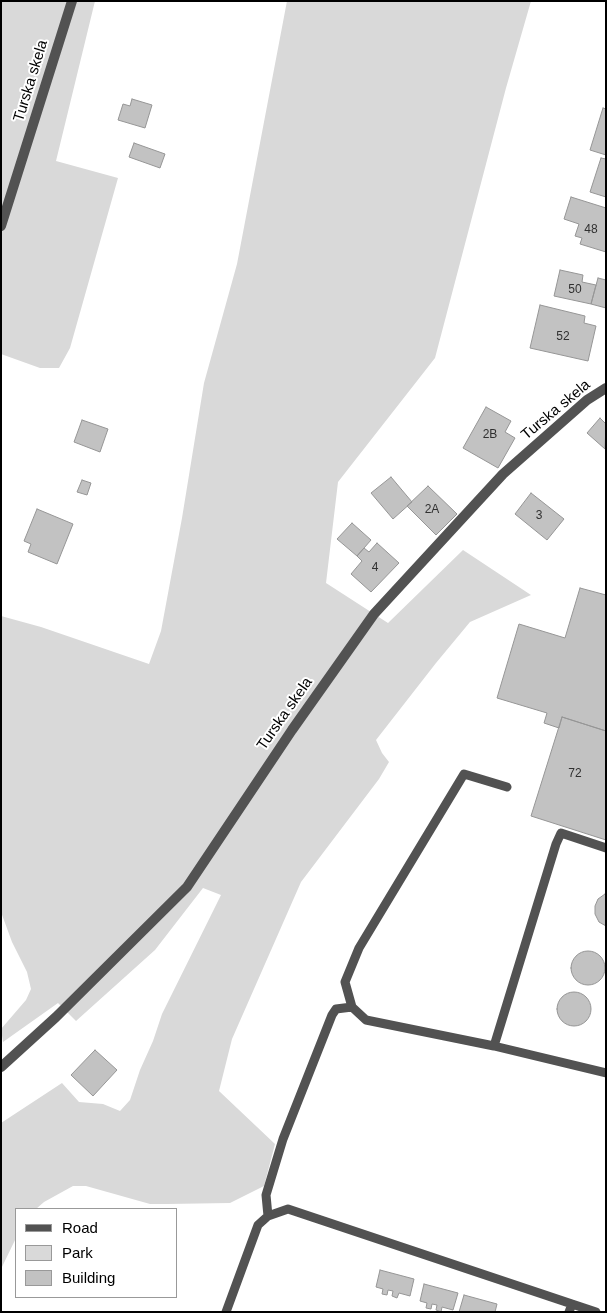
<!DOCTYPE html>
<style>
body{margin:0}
#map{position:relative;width:607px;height:1313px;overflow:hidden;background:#fff;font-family:Arial,sans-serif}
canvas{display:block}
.frame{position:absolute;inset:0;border:2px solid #000;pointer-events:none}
.legend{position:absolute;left:15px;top:1208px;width:162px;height:90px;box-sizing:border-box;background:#fff;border:1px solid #999;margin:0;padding:6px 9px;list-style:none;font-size:15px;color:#000}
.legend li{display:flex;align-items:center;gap:10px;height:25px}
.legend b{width:25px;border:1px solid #999}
</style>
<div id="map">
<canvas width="607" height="1313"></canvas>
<div class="frame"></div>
<ul class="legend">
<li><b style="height:6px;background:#525252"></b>Road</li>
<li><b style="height:14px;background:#d9d9d9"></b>Park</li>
<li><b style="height:14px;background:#c2c2c2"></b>Building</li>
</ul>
</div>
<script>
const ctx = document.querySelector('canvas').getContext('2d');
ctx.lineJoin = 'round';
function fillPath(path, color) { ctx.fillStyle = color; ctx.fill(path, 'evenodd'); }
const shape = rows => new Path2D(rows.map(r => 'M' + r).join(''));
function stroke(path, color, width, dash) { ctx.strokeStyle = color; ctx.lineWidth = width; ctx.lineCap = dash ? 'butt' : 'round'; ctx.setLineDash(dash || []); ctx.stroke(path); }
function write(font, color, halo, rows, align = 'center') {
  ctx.font = font + ' Arial,sans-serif'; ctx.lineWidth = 4; ctx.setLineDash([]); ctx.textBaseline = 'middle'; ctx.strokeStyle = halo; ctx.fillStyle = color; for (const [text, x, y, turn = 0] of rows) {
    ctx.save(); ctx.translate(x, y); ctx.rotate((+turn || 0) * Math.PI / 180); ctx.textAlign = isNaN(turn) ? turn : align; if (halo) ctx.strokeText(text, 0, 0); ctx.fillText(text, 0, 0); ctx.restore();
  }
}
const green = shape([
 [1,1,95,1,56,161,118,178,70,348,59,368,40,368,1,354],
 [287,1,531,1,506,88,435,358,338,482,326,583,388,623,463,550,531,595,470,622,436,663,376,740,382,753,389,762,379,779,301,882,232,1039,219,1091,275,1144,264,1186,230,1203,167,1204,150,1204,86,1186,73,1186,44,1202,36,1209,16,1209,16,1238,1,1269,1,1123,62,1083,79,1102,103,1104,120,1111,130,1100,140,1070,153,1041,162,1014,221,895,203,888,155,950,76,1021,58,1003,3,1042,1,1029,26,1000,31,989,27,972,12,942,1,912,1,616,41,627,149,664,161,631,182,518,204,383,237,264]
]);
const building = shape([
 [132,99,152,105,145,128,118,120,123,104,130,106,132,99],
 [603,108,606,109,606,155,590,150,603,108],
 [134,143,165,154,160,168,129,157,134,143],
 [601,158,606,159,606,197,590,192,601,158],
 [571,197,606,208,606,252,580,244,582,238,575,236,579,224,564,219,571,197],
 [560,270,583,275,582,282,596,285,591,304,554,296,560,270],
 [598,278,606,280,606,308,591,304,598,278],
 [540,305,585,316,584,323,596,326,588,361,530,348,540,305],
 [486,407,511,421,505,432,515,438,498,468,463,448,486,407],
 [600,418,606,424,605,449,587,433,600,418],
 [82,420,108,429,100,452,74,442,82,420],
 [391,477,412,502,393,519,371,493,391,477],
 [82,480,91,483,87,495,77,492,82,480],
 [428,486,457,514,436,535,407,506,428,486],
 [531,493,564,519,547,540,515,514,531,493],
 [37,509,73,524,57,564,28,552,31,544,24,541,37,509],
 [352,523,371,540,357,556,337,539,352,523],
 [377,543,399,563,371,592,351,574,362,561,357,556,364,548,369,552,377,543],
 [580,588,606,595,606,731,562,717,559,728,544,723,547,713,497,698,519,624,565,638,580,588],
 [562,717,606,731,606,840,531,816,562,717],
 [605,894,606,894,606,926,599,922,595,914,595,906,598,899,605,894],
 '571 968a17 17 0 1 1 34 0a17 17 0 1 1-34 0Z',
 '557 1009a17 17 0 1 1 34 0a17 17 0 1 1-34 0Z',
 [95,1050,117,1070,93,1096,71,1075,95,1050],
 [380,1270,414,1279,410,1296,399,1293,397,1298,392,1296,393,1291,388,1290,387,1295,382,1294,383,1289,376,1287,380,1270],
 [424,1284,458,1293,453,1310,442,1307,441,1312,436,1310,437,1305,432,1304,431,1309,426,1308,427,1303,420,1301,424,1284],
 [464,1295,497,1304,495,1312,459,1312,464,1295]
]);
const lane = shape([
 [507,787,464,774,359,948,345,982,352,1007,366,1020,494,1046,556,844,561,833,606,848],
 [494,1046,606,1073],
 [268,1216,266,1195,283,1139,332,1015,336,1009,352,1007],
 [572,1304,596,1312],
 [226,1312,258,1225,268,1216,288,1209,572,1304,569,1312]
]);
const street = shape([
 [1,226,72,1],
 [1,1067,56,1017,187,887,292,730,374,614,503,474,587,400,606,388]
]);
const numberNames = [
 ["48",591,230],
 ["50",575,290],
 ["52",563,337],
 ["2B",490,435],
 ["2A",432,510],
 ["3",539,516],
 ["4",375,568],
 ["72",575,774]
];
const streetNames = [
 ["Turska skela",31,81,-73],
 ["Turska skela",556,410,-40],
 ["Turska skela",285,714,-55]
];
fillPath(green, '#d9d9d9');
fillPath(building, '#c2c2c2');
stroke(building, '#969696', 1);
stroke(lane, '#525252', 9);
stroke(street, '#525252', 10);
write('12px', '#303030', null, numberNames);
write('15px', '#000', '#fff', streetNames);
</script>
